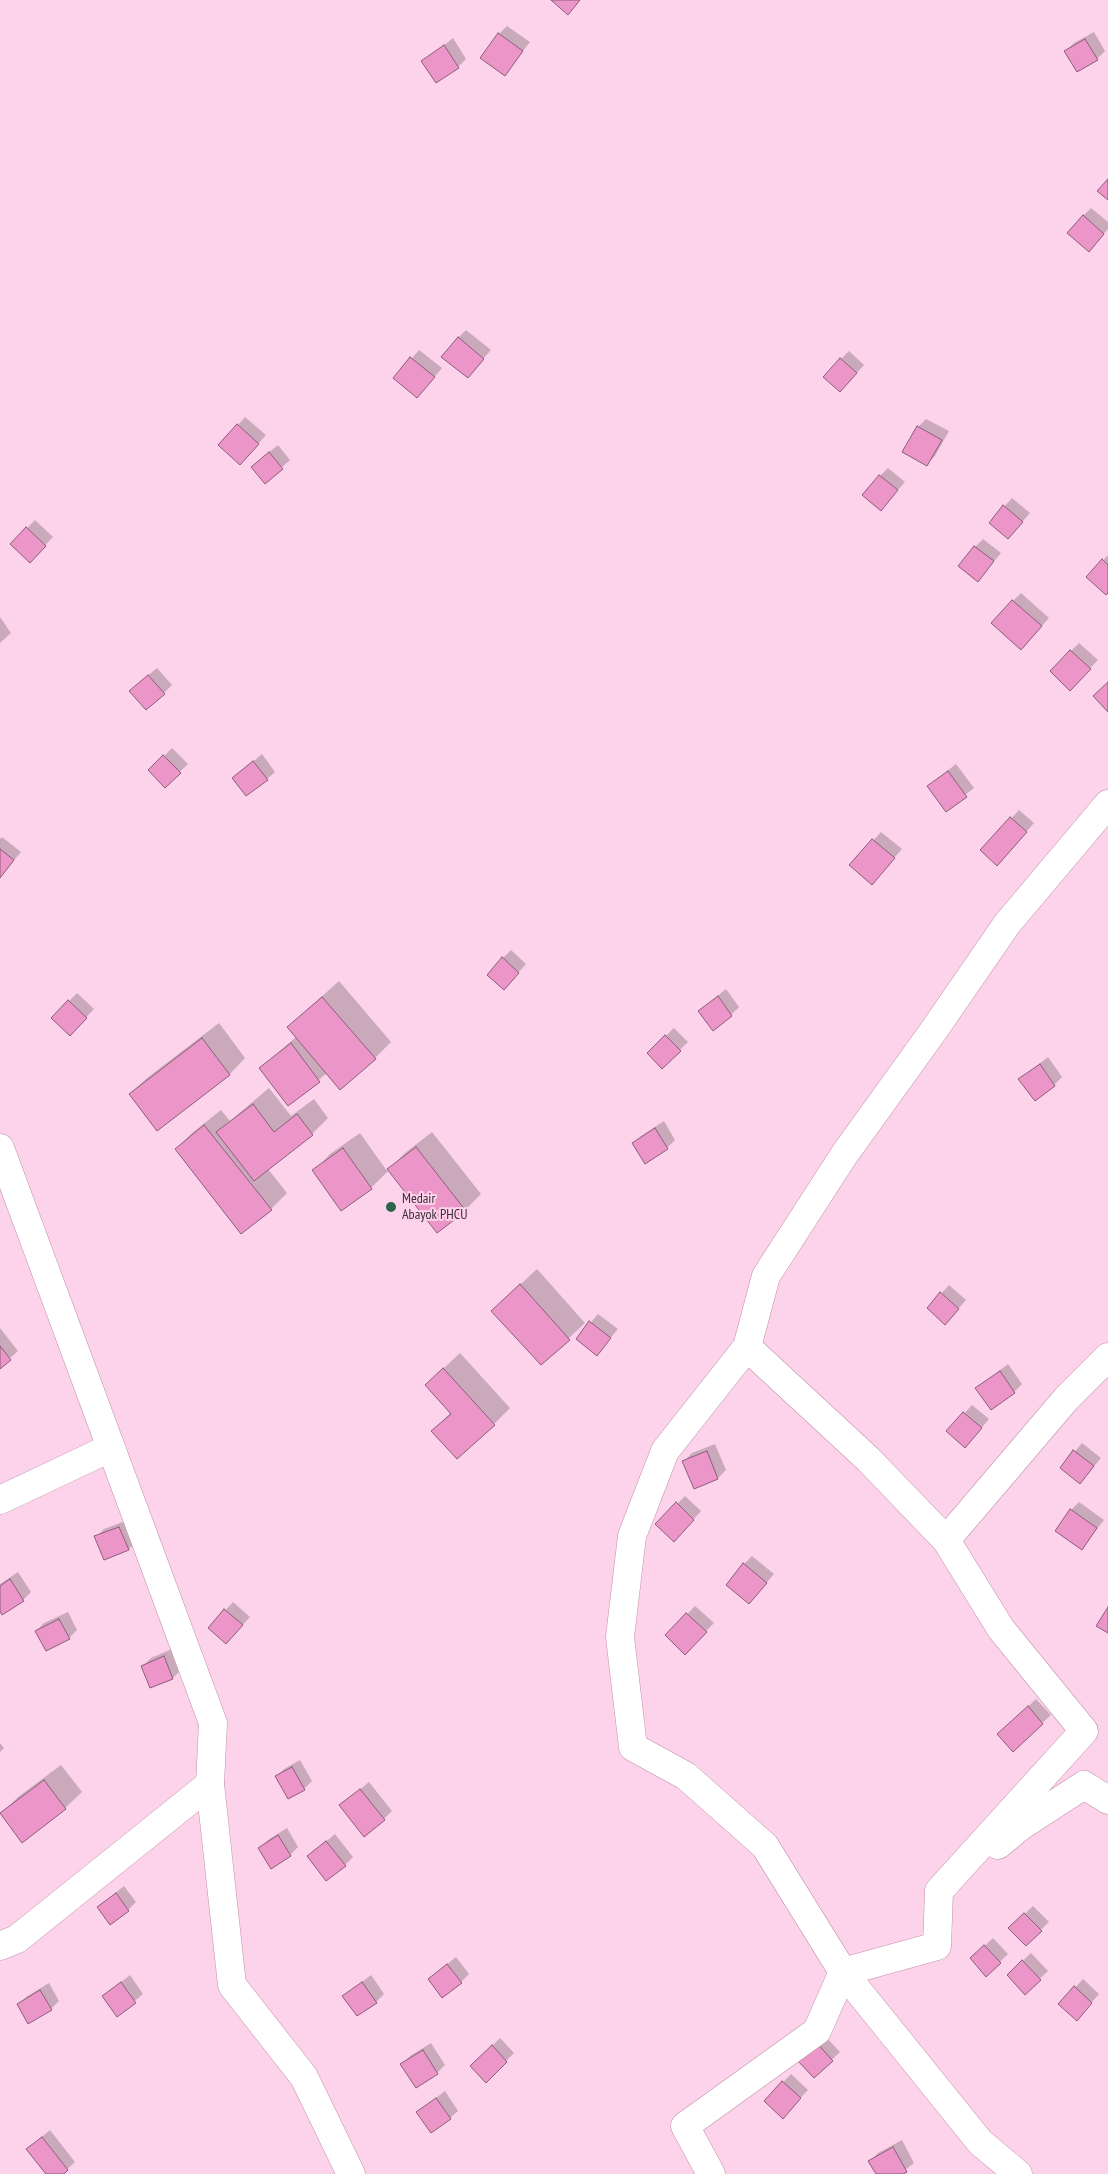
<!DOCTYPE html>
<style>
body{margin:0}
canvas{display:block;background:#fcd3ea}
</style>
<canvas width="1108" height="2174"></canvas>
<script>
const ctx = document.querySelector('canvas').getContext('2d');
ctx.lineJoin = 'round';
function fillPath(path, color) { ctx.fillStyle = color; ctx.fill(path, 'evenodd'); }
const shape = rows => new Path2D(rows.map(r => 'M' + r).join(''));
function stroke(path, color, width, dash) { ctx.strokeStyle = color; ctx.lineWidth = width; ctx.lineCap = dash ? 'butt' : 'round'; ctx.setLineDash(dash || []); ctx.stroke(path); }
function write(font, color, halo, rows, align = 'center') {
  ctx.font = font + ' "PT Sans Narrow",sans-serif'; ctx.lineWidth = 4; ctx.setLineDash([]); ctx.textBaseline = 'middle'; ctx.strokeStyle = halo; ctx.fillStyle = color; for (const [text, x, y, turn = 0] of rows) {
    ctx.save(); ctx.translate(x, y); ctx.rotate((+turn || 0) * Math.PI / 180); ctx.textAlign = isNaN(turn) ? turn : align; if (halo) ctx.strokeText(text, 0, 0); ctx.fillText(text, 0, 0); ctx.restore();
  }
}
const shadow = shape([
 [507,26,530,42,505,74,499,34],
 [1094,32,1105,51,1097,59,1078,71,1066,51,1074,43],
 [453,38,466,59,458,67,423,62],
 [1091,208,1108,222,1108,229,1097,242,1083,216],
 [466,330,491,350,475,368,458,338],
 [419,350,442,368,425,388,395,378],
 [849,351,864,365,848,383,841,359],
 [245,417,266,435,248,455,238,425],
 [926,419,949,431,935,456,927,464,904,452,918,427],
 [278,445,290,460,265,482,261,459],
 [888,468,905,482,881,509,880,476],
 [1012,498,1030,513,1008,538,990,523],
 [35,520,53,537,30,561,12,544],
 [983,539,1001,553,978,580,975,547],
 [1108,555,1108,592,1088,577],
 [1021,593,1049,618,1029,640,1013,601],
 [0,617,11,633,0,643],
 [1079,643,1098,660,1070,689,1051,671],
 [157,668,172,685,164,693,139,683],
 [172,748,188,764,165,786,150,770],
 [262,754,275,772,267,779,234,778],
 [956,764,974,788,946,810,928,786],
 [1019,810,1034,823,1005,856,982,850],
 [881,832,902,849,879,875,851,865],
 [2,837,21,852,0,877,0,839],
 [511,950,526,964,512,980,503,958],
 [339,981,391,1042,375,1058,327,1073,288,1105,260,1068,296,1037,288,1027],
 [726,989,739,1007,731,1015,700,1011],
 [77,993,94,1009,78,1026,53,1018],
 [219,1023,245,1058,229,1075,130,1094,147,1078],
 [674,1028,688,1042,662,1067,648,1053],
 [1048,1057,1062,1077,1054,1085,1020,1079],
 [269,1088,291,1116,314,1099,328,1118,312,1134,268,1169,287,1193,271,1209,176,1149,192,1133,221,1110,230,1121],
 [664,1121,675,1140,667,1148,645,1162,633,1144,641,1136],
 [432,1132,481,1194,465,1210,389,1170,371,1188,341,1209,314,1171,330,1154,360,1133,387,1171,405,1153],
 [537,1269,585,1323,541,1364,492,1311],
 [949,1285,966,1300,953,1315,928,1308],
 [598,1314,618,1329,597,1354,577,1339],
 [0,1328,18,1351,0,1367],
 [460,1353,510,1408,494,1424,433,1431,451,1412,443,1369],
 [1008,1364,1022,1384,1014,1392,977,1388],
 [972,1405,989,1419,973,1438,948,1431],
 [1082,1443,1101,1458,1080,1483,1061,1468],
 [715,1444,726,1470,718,1478,684,1461,692,1453],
 [685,1496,701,1511,682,1532,657,1524],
 [1079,1502,1104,1520,1082,1548,1071,1510],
 [128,1520,137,1541,129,1549,105,1558,96,1537,104,1529],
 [752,1556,774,1574,757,1594,744,1564],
 [18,1572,31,1592,23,1600,0,1609,0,1584],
 [233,1602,250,1617,234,1634,209,1628],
 [695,1606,714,1623,685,1653,667,1635],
 [68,1612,77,1630,69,1638,36,1631,44,1623],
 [172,1649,181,1670,173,1678,151,1687,143,1666,151,1658],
 [1036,1699,1051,1715,1013,1750,1007,1727],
 [0,1743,4,1748,0,1752],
 [300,1760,312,1781,304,1789,276,1777,284,1769],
 [61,1765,82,1792,65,1808,2,1813,18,1797],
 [369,1782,392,1811,384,1819,341,1805],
 [287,1828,298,1847,290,1855,260,1848,268,1840],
 [335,1834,353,1857,345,1865,309,1856],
 [124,1886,136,1902,128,1910,98,1907],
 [1033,1906,1049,1922,1026,1944,1010,1928],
 [993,1938,1008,1954,986,1975,972,1958],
 [1031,1953,1048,1971,1025,1993,1008,1975],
 [456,1957,469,1974,461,1982,429,1979],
 [130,1975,143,1994,118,2015,104,1996],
 [371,1975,384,1994,376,2002,344,1996],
 [1083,1979,1099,1994,1084,2011,1060,2004],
 [49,1983,59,2001,51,2009,18,2005,26,1997],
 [824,2035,840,2052,814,2077,798,2060],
 [500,2038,514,2053,486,2081,472,2066],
 [431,2043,445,2065,437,2073,402,2064,410,2056],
 [791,2074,808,2090,790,2109,765,2101],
 [445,2091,458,2111,450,2118,418,2112],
 [50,2130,75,2162,62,2174,47,2174,27,2149],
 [902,2140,914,2163,900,2174,877,2174,870,2161,878,2153]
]);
const building = shape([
 [551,0,580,0,568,15,551,0],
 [498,33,523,51,505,76,480,58,498,33],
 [1085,39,1098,60,1077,72,1064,51,1085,39],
 [444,45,459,68,436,83,421,61,444,45],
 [1108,179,1108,200,1097,191,1108,179],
 [1083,215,1104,234,1089,252,1067,233,1083,215],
 [458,337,484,359,468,378,441,357,458,337],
 [410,357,435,377,417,398,393,378,410,357],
 [840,358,857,373,840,392,823,377,840,358],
 [237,424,259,444,240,465,218,445,237,424],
 [917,426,942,440,927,466,902,452,917,426],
 [269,452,283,469,265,484,251,467,269,452],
 [879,475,898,490,881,511,862,495,879,475],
 [1003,505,1023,522,1008,539,989,523,1003,505],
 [26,527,46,546,30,563,10,544,26,527],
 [974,546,994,561,978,582,958,566,974,546],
 [1102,559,1108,565,1108,593,1106,595,1086,577,1102,559],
 [1012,600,1042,626,1021,650,991,623,1012,600],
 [1070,650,1091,669,1070,691,1050,671,1070,650],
 [148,675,165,694,146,710,129,691,148,675],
 [1108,682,1108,712,1093,696,1108,682],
 [163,755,181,773,165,788,148,770,163,755],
 [253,761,268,780,246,796,232,778,253,761],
 [948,771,967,797,946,812,927,786,948,771],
 [1010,817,1027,832,997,866,980,850,1010,817],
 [872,839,895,858,872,885,849,865,872,839],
 [0,849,14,860,0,878,0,849],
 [502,957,519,973,504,990,487,975,502,957],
 [718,996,732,1016,713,1031,698,1011,718,996],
 [322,997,376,1059,340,1090,287,1027,322,997],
 [68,1000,87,1018,70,1036,51,1018,68,1000],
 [665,1035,681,1051,662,1069,647,1053,665,1035],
 [202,1038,230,1075,157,1131,129,1094,202,1038],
 [291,1043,320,1082,288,1106,259,1068,291,1043],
 [1040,1064,1055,1086,1035,1101,1018,1079,1040,1064],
 [253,1104,274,1132,297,1114,313,1135,254,1181,216,1132,253,1104],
 [204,1125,272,1210,241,1234,175,1149,204,1125],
 [655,1128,668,1149,645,1164,632,1143,655,1128],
 [416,1147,466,1211,437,1233,387,1169,416,1147],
 [343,1148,372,1189,341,1211,312,1170,343,1148],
 [520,1284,570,1340,541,1365,491,1311,520,1284],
 [940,1292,959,1309,945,1325,927,1308,940,1292],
 [589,1321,611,1338,597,1356,576,1339,589,1321],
 [0,1346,11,1360,0,1369,0,1346],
 [443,1368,495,1425,457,1459,431,1431,451,1414,425,1385,443,1368],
 [1000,1371,1015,1393,991,1410,975,1388,1000,1371],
 [963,1412,982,1428,965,1448,946,1431,963,1412],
 [1073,1450,1094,1466,1080,1484,1060,1468,1073,1450],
 [707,1451,718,1479,694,1489,682,1461,707,1451],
 [676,1502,694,1520,674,1542,655,1524,676,1502],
 [1070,1509,1097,1528,1082,1550,1055,1531,1070,1509],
 [119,1527,129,1550,104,1560,94,1536,119,1527],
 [743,1563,767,1583,749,1604,726,1585,743,1563],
 [10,1579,24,1601,2,1615,0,1611,0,1586,10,1579],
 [1108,1607,1108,1633,1096,1626,1108,1607],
 [224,1609,243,1625,226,1644,208,1628,224,1609],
 [686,1613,707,1632,685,1655,665,1635,686,1613],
 [59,1619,70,1639,46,1651,35,1631,59,1619],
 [164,1656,173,1679,150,1688,141,1666,164,1656],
 [1028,1706,1043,1724,1013,1752,997,1734,1028,1706],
 [292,1767,305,1790,288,1799,275,1776,292,1767],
 [44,1780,66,1809,22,1843,0,1813,44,1780],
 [360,1789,385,1820,364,1837,339,1805,360,1789],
 [278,1835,291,1856,271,1869,258,1848,278,1835],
 [326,1841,346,1866,326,1881,307,1856,326,1841],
 [116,1893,129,1911,110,1925,97,1907,116,1893],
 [1024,1913,1042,1931,1026,1946,1008,1928,1024,1913],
 [984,1945,1001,1963,986,1977,970,1958,984,1945],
 [1022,1960,1041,1980,1025,1995,1007,1975,1022,1960],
 [447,1964,462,1983,442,1998,428,1979,447,1964],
 [121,1982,136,2003,117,2017,102,1996,121,1982],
 [362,1982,377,2003,357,2016,342,1996,362,1982],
 [1074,1986,1092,2003,1077,2021,1058,2004,1074,1986],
 [40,1990,52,2010,28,2024,17,2004,40,1990],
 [816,2042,833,2061,814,2078,797,2060,816,2042],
 [492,2045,507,2062,486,2083,470,2066,492,2045],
 [423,2050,438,2074,416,2088,400,2064,423,2050],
 [782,2081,801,2098,783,2119,764,2101,782,2081],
 [436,2098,451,2119,431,2133,416,2112,436,2098],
 [42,2137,68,2170,64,2174,46,2174,26,2149,42,2137],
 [893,2147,907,2172,903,2174,876,2174,868,2161,893,2147]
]);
const minor = shape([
 [0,1500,110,1448],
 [946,1540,1066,1399,1108,1357],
 [998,1845,1021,1826,1084,1785,1108,1800],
 [0,1946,17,1939,210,1784],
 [711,2174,685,2126,817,2031,843,1972,937,1946,939,1891,1084,1731,1001,1629,946,1540,868,1459,747,1347],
 [1018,2174,980,2142,843,1972,765,1846,686,1776,633,1747,620,1637,632,1536,665,1451,747,1347,766,1276,844,1155,934,1030,1007,924,1108,804]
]);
const tertiary = shape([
 [0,1148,213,1723,210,1784,232,1985,304,2077,351,2174]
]);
const markers = [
 [391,1207,6,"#2c644c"]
];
const poiNames = [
 ["Medair",402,1199],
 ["Abayok PHCU",402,1215]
];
fillPath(shadow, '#0003');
fillPath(building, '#eb95c9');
stroke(building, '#8b5e79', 1);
stroke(minor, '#c090ab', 29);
stroke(tertiary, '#c090ab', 29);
stroke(minor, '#fff', 28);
stroke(tertiary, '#fff', 28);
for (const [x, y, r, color] of markers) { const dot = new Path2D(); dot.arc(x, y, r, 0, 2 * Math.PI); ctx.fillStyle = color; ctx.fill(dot); stroke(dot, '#fcd3ea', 2); }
write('14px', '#3f2b37', '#fcd3ea', poiNames, 'left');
</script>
